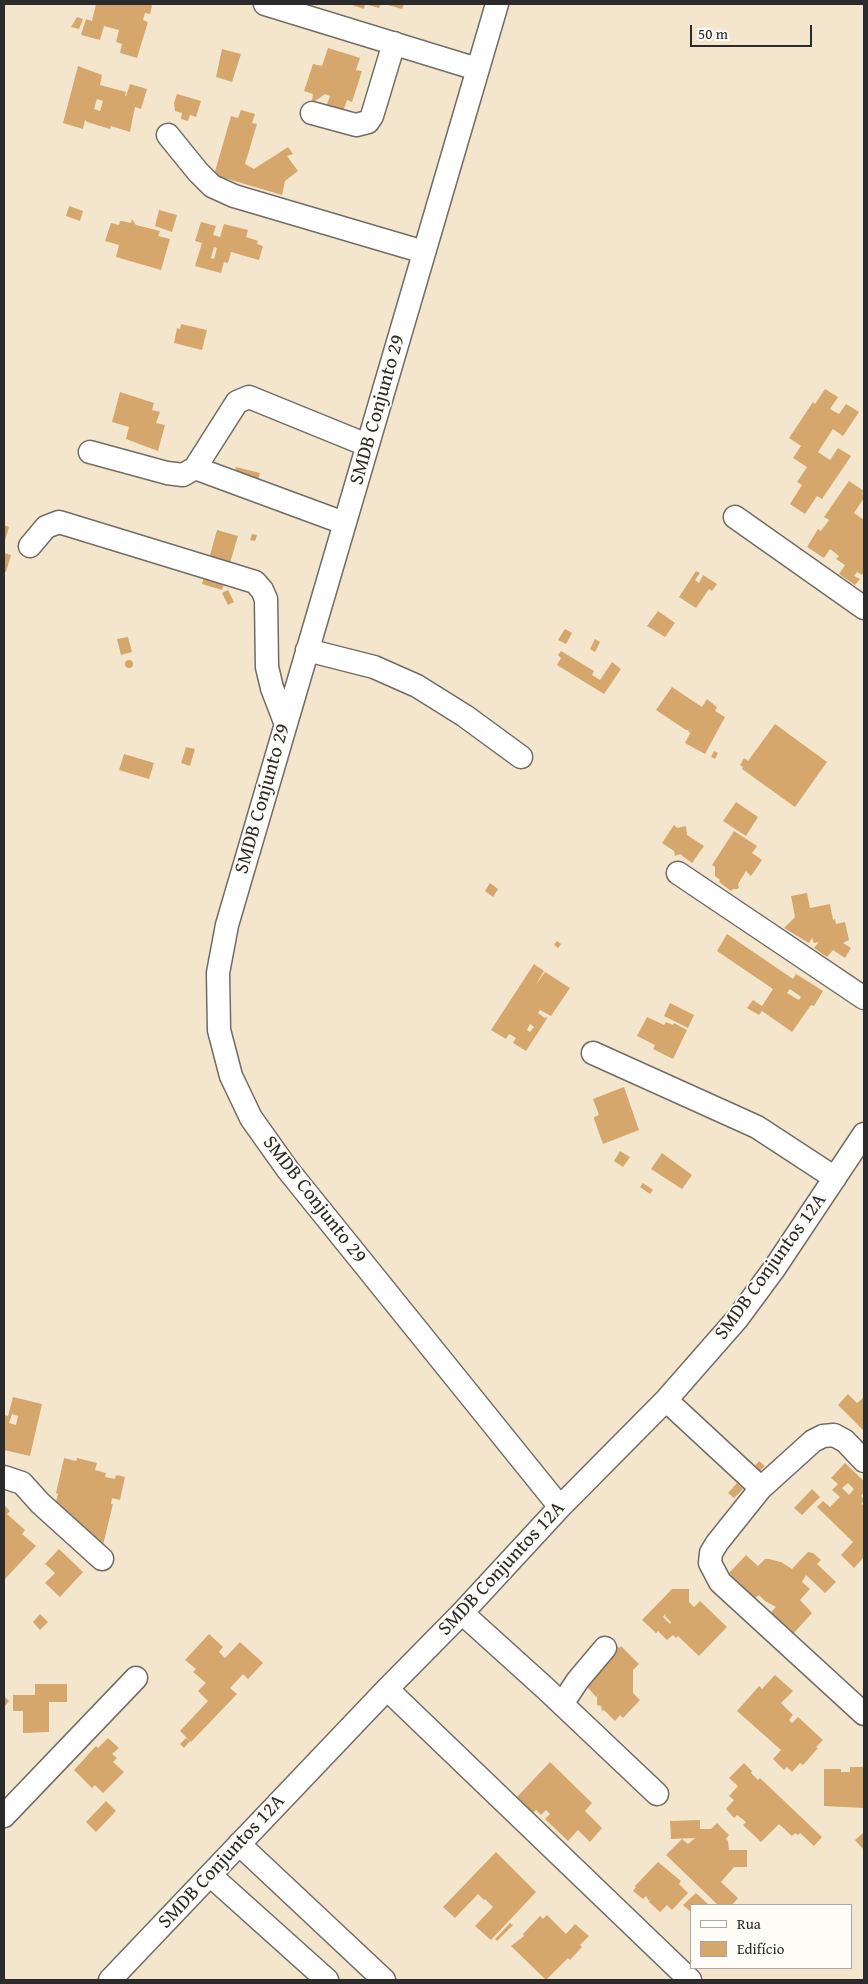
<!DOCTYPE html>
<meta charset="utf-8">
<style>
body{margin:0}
#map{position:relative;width:868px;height:1984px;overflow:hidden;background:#f3e6cd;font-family:"Gentium Book Plus",serif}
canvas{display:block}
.frame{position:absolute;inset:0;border:5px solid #2b2b2b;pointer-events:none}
.legend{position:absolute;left:690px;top:1904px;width:162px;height:65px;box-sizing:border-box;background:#fdfcf7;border:1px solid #a9a8a5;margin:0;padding:6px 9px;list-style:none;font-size:15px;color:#2b2b2b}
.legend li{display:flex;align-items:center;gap:10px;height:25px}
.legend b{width:25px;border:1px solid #a9a8a5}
.scale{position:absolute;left:690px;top:25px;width:122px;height:22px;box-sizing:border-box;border:2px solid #2b2b2b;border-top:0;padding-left:6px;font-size:15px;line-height:18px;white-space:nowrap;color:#2b2b2b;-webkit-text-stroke:4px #fdfcf7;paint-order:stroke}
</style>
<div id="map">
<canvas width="868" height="1984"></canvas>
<div class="frame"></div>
<ul class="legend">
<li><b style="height:6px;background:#fff"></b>Rua</li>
<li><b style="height:14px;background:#d6a76c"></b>Edifício</li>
</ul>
<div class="scale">50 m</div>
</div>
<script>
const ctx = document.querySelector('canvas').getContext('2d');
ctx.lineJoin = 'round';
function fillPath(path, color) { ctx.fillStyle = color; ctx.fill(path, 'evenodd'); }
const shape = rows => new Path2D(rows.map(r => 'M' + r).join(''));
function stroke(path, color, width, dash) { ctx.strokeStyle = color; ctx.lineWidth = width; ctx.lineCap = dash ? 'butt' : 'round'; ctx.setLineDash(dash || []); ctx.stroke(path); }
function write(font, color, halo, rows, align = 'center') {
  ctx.font = font + ' "Gentium Book Plus",serif'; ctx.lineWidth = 4; ctx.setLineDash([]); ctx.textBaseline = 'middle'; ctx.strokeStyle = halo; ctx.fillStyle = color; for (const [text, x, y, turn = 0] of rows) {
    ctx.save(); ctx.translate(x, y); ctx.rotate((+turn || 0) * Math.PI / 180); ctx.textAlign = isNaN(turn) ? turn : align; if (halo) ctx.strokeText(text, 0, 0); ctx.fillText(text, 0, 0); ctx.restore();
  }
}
const building = shape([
 [96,4,150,4,152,6,150,14,145,13,143,20,148,22,137,58,120,53,122,44,116,42,119,30,104,26,100,40,81,35,86,19,92,21],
 [349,4,365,4,364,9],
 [365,4,381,4,379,8],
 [384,4,404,4,402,9],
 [77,17,83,19,79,29,71,27],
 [328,48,360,58,356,70,362,71,352,102,347,100,343,112,326,107,330,96,325,94,315,101,312,101,313,94,304,91,313,64,322,66],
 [222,49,241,54,232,82,216,77],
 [78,66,102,75,100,85,126,92,125,96,126,96,130,84,147,89,141,109,135,107,130,132,111,126,110,129,87,122,85,120,83,129,63,123],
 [97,99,103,101,100,111,94,109],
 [177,94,201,101,196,117,190,115,188,121,181,119,182,113,175,111,174,103],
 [241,110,255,114,252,123,257,124,245,164,254,169,288,147,293,154,287,156,298,171,285,181,282,195,214,175,231,116,238,118],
 [69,206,83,211,80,221,66,216],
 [159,210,177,215,172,232,155,226],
 [132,219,136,225,160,231,158,236,170,239,161,270,116,257,119,245,105,241,111,223,119,225,120,221,122,221,131,223],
 [201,222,216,226,213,235,220,237,224,224,248,230,246,237,258,241,257,244,263,246,259,260,231,252,228,263,224,262,221,273,195,266,202,243,195,241],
 [214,247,217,248,214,259,211,258],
 [181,324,207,330,202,350,174,343,177,328,180,329],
 [825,389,838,397,830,409,839,414,846,404,859,412,843,436,833,429,818,452,830,460,838,448,851,456,822,499,817,496,805,514,790,504,802,485,797,482,807,467,793,458,801,446,789,438,813,402,815,404],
 [120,392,154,403,152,410,160,412,156,423,165,425,158,451,126,439,129,427,112,422],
 [236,467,260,473,255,492,233,477],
 [849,481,864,491,862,493,864,498,854,513,864,520,864,572,862,575,857,572,854,576,860,579,855,585,839,574,845,565,836,559,839,556,830,549,824,558,807,547,818,529,821,531,829,520,824,517],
 [4,525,9,527,4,544],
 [217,530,238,536,222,590,202,584],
 [252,534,257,535,255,541,250,540],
 [4,553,11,555,6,572,4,571],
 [696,571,700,573,695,580,699,583,703,575,717,584,712,591,709,589,696,608,679,597],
 [228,590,234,602,228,605,222,593],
 [658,611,675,623,665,637,647,626],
 [565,629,572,633,566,644,558,640],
 [128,637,132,652,121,655,117,639],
 [595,639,600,642,595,652,590,649],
 [561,651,594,671,592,675,600,680,612,662,621,669,604,694,557,665,561,658,558,655],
 '125 664a4 4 0 1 1 8 0a4 4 0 1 1-8 0Z',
 [672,687,702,707,707,699,717,707,715,711,725,717,705,754,685,743,693,728,690,733,688,731,689,730,686,730,656,710],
 [775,724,827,762,795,807,742,769,743,767,740,765,744,758,748,761],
 [186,747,195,749,190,766,181,763],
 [714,751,718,753,715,759,711,757],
 [124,754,154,763,149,779,119,770],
 [736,802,758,817,746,836,723,821],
 [674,825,677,828,686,826,687,835,704,846,692,863,680,854,675,856,674,851,662,843],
 [734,831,757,846,752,853,762,860,751,876,746,871,738,884,739,888,737,889,733,889,731,891,719,882,720,880,715,876,715,867,712,865],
 [490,883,498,889,493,897,485,891],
 [807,893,810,908,830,904,833,920,835,919,836,924,845,922,849,940,843,943,851,948,845,958,833,950,827,957,814,948,819,942,814,943,812,938,809,943,784,928,795,917,791,896],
 [727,934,793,979,796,974,823,991,814,1006,811,1005,792,1032,762,1011,759,1015,747,1008,753,1000,762,1006,773,989,717,951],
 [790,989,801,997,799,1000,787,993],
 [557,941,561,944,558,948,554,945],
 [534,964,544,971,535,986,545,972,570,988,551,1016,540,1010,538,1013,545,1018,548,1017,526,1051,513,1043,516,1038,509,1034,506,1039,491,1030],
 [530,1024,534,1027,530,1032,527,1030],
 [670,1003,694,1015,688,1028,664,1016],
 [647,1017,664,1025,666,1022,673,1025,674,1023,687,1030,673,1059,653,1049,655,1045,637,1036],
 [624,1087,639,1130,603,1144,594,1119,594,1117,599,1115,593,1099],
 [620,1151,630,1157,623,1167,614,1161],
 [662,1153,692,1175,682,1189,651,1169],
 [643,1183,653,1190,650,1194,640,1187],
 [848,1394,857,1403,862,1399,864,1395,864,1431,838,1405],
 [13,1397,42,1404,30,1456,4,1450,4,1415,8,1416],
 [12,1414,18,1416,16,1425,9,1423],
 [64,1458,76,1461,77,1458,97,1463,95,1470,106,1473,105,1477,115,1479,116,1475,125,1477,120,1500,112,1498,111,1504,113,1504,103,1545,82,1539,55,1506,58,1494,56,1493],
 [759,1461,765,1466,758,1473,753,1468],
 [845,1463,864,1481,864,1492,861,1496,864,1500,861,1504,864,1505,864,1557,854,1568,841,1555,853,1542,817,1507,823,1501,830,1507,840,1497,832,1490,838,1484,831,1478],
 [848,1483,854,1489,849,1495,842,1488],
 [737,1483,743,1489,734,1498,728,1493],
 [812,1489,820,1497,802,1515,794,1508],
 [4,1505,10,1511,7,1514,25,1530,22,1534,36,1546,4,1580],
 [59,1549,83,1572,60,1597,45,1583,55,1573,45,1564],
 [808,1552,813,1553,821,1560,817,1564,836,1582,825,1593,806,1575,802,1582,810,1589,800,1600,812,1613,793,1634,770,1613,776,1607,765,1601,759,1595,755,1598,729,1573,746,1555,758,1566,765,1559,769,1559,781,1562,792,1569],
 [672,1589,689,1589,689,1602,694,1607,700,1601,727,1627,699,1656,678,1636,676,1638,673,1635,667,1640,658,1631,656,1633,642,1620],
 [666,1613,665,1616,671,1622,670,1624,663,1617],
 [40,1614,48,1622,40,1630,33,1622],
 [209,1634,223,1647,219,1652,225,1658,240,1642,263,1663,248,1679,243,1674,230,1688,237,1694,191,1742,180,1731,208,1701,198,1691,206,1683,193,1672,196,1669,185,1660],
 [612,1641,619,1648,621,1646,639,1664,633,1670,633,1693,640,1700,623,1718,620,1715,615,1721,604,1710,602,1711,601,1706,597,1705,597,1697,599,1694,596,1697,582,1681],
 [775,1675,793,1691,781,1703,793,1715,789,1720,792,1723,798,1717,823,1740,816,1747,818,1748,803,1765,800,1763,792,1772,787,1767,784,1770,773,1759,781,1750,737,1711,759,1686,762,1689],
 [35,1684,67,1684,67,1702,49,1702,49,1732,23,1733,23,1711,13,1711,13,1695,35,1695],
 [4,1696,9,1701,4,1707],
 [108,1738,119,1748,112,1754,117,1758,113,1762,124,1772,103,1793,95,1785,92,1788,74,1770,96,1746,98,1748],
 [186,1738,190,1741,184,1748,180,1744],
 [550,1762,592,1803,585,1811,602,1828,590,1842,578,1830,568,1841,545,1819,550,1814,546,1810,541,1815,536,1810,532,1814,516,1798],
 [744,1763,752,1771,751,1773,758,1780,760,1778,822,1837,814,1846,800,1833,798,1835,795,1833,792,1836,779,1824,761,1842,743,1825,746,1822,737,1815,734,1818,726,1809,734,1800,729,1796,738,1786,729,1778],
 [850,1767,864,1767,864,1808,824,1806,824,1769,841,1769,841,1772,850,1772],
 [106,1801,116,1811,96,1832,86,1822],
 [700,1820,700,1829,711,1829,717,1823,729,1835,726,1839,728,1841,729,1850,747,1850,747,1867,734,1867,721,1882,738,1898,732,1905,718,1905,666,1855,682,1839,688,1844,695,1838,671,1839,670,1821],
 [863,1833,864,1833,864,1850,855,1840],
 [496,1852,536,1892,491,1940,475,1926,493,1907,485,1899,484,1900,478,1894,455,1918,443,1907],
 [658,1862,681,1881,679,1884,688,1893,672,1910,667,1905,660,1912,649,1902,652,1897,649,1901,646,1896,643,1899,633,1891,636,1887,635,1886],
 [696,1893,709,1905,692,1905,692,1913,683,1905],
 [547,1915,566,1934,575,1924,589,1936,580,1945,582,1947,570,1960,568,1958,546,1980,511,1946,524,1936,523,1934,540,1916,543,1919],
 [510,1923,513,1925,497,1941,495,1939]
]);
const minor = shape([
 [265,4,477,69],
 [497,4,227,925,218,973,219,1030,231,1076,251,1118,288,1170,560,1507],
 [312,113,356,125,368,122,372,116,394,43],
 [168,135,198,172,212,186,234,196,424,252],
 [90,452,167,473,183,475,195,468,237,402,249,397,367,445],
 [195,468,344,523],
 [735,517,864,608],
 [30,546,46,527,59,522,255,582,262,590,266,599,267,667,272,688,285,722],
 [307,650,374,667,417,686,465,716,521,757],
 [678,873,864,998],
 [593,1053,757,1127,835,1178],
 [666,1400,761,1488],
 [864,1461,845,1441,834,1435,823,1436,813,1441,761,1488,717,1543,711,1553,710,1563,720,1582,864,1714],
 [4,1477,22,1483,40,1503,102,1559],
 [462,1613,545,1688,657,1794],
 [387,1689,690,1980],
 [562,1704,578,1680,605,1648],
 [4,1816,136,1678],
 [239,1844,384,1980],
 [210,1875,327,1980],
 [110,1980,387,1689,462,1613,560,1507,666,1400,737,1319,774,1269,864,1134]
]);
const streetNames = [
 ["SMDB Conjunto 29",378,410,-74],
 ["SMDB Conjunto 29",263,799,-74],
 ["SMDB Conjunto 29",314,1200,52],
 ["SMDB Conjuntos 12A",771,1267,-54],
 ["SMDB Conjuntos 12A",502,1569,-47],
 ["SMDB Conjuntos 12A",222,1862,-47]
];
fillPath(building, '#d6a76c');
stroke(minor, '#716c64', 25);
stroke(minor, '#fff', 22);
write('20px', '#2b2b2b', '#fdfcf7', streetNames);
</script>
